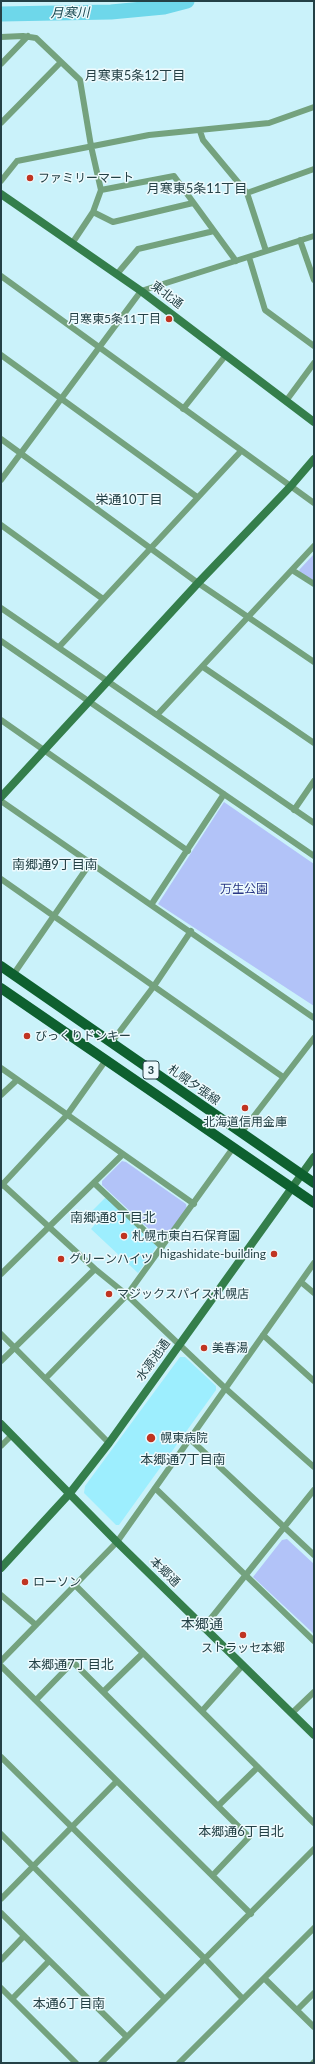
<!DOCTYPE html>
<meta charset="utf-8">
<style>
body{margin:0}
#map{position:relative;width:315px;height:2064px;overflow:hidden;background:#caf2fa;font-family:Lato,sans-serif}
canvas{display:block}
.frame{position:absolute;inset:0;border:2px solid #244146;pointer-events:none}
</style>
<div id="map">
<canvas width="315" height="2064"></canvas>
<div class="frame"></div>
</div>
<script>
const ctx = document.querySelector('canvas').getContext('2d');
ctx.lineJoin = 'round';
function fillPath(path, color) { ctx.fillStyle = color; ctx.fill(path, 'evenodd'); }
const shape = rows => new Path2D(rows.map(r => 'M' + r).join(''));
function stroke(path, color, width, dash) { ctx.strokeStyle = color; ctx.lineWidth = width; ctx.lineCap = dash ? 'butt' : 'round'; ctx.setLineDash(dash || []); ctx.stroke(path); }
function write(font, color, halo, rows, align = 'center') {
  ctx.font = font + ' Lato,"Noto Sans JP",sans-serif'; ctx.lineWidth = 3; ctx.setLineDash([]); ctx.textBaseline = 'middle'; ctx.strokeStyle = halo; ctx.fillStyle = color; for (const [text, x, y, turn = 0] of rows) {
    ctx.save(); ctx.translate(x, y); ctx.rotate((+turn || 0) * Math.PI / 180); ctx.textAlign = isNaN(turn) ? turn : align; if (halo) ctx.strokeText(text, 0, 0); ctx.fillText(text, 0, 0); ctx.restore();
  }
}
const built = shape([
 [106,1197,157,1246,138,1273,91,1229,97,1222,89,1214],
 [180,1357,185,1357,216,1386,216,1390,119,1525,116,1525,84,1493,85,1486]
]);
const green = shape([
 [314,554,314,582,301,574,299,570],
 [224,802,314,864,314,1006,158,904],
 [122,1161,126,1162,186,1204,187,1210,163,1242,102,1185,102,1181],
 [287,1539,314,1564,314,1634,253,1577,282,1540]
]);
const river = shape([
 [1,14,111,12,164,7,187,1]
]);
const street = shape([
 [1,37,23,36,36,38,80,80,91,146,101,190],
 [1,64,28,36],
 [1,123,61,62],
 [200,131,203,140,247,193,266,251],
 [1,181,17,161,149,135,269,123,314,107],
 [247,193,314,169],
 [93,212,113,222,193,203],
 [300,240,314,280],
 [73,242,93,212,101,190,174,176,236,261],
 [249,257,265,310,314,346],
 [117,274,138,249,214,231],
 [1,276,314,503],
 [1,355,197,497],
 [286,401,314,363],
 [183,409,226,355],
 [1,439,198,583,314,662],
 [1,480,141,291,314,236],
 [1,525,103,599],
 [292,570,314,584],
 [1,608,314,823],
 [1,641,314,856],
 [59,647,241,451],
 [203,667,314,743],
 [157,715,314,546],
 [1,720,188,851],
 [1,801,314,1018],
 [294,810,314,781],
 [1,879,283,1077],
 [151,905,224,794],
 [13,975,91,862],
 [111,1043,154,986,191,931],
 [1,1068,194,1204],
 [1,1095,17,1080],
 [241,1133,314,1038],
 [1,1183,95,1269,127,1295,225,1388,314,1467],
 [94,1183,162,1247],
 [1,1186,67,1115,106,1060],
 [1,1274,123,1154],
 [301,1282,314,1293],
 [1,1334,109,1443],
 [263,1335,314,1381],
 [1,1361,95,1269],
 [46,1378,127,1295,233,1148],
 [190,1439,314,1555],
 [1,1446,12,1435],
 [155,1488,314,1641],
 [75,1585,314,1823],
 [1,1595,36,1625],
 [204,1627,314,1490],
 [1,1661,117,1542,314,1263],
 [1,1666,251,1914],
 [103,1692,143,1653],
 [36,1700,73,1662,249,1837,213,1875],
 [202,1711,243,1665],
 [292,1713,314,1692],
 [1,1757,205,1959,243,1999],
 [218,1806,258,1767],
 [1,1834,164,1998],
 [1,1899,117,1781],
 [1,1913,127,2037],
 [1,1960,24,1936],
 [264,1978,314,2027],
 [1,1988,76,2063],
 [12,1999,49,1961],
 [297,2010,314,1993],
 [101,2063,314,1849],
 [179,2063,314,1928],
 [313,2063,314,2062]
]);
const secondary = shape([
 [1,194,141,291,314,422],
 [1,797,198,583,290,487,314,459],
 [1,1424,117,1542,314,1735],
 [1,1568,70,1493,109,1443,314,1157]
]);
const primary = shape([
 [1,966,314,1183],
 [1,988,314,1203]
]);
const markers = [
 [30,178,4,"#c03421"],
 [169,319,4,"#c03421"],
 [27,1036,4,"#c03421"],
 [245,1108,4,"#c03421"],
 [124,1236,4,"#c03421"],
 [274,1254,4,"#c03421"],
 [61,1259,4,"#c03421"],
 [109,1294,4,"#c03421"],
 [204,1348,4,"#c03421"],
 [151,1438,5,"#c03421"],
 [25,1582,4,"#c03421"],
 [243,1635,4,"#c03421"]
];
const shields = [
 [151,1070,16]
];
const shieldNames = [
 ["3",151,1070]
];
const poiNames = [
 ["ファミリーマート",38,178],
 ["月寒東5条11丁目",161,319,"right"],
 ["びっくりドンキー",35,1036],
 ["北海道信用金庫",245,1122,"center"],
 ["札幌市東白石保育園",132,1236],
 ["higashidate-building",266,1254,"right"],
 ["グリーンハイツ",69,1259],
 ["マジックスパイス札幌店",117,1294],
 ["美春湯",212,1348],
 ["幌東病院",160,1438],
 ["ローソン",33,1582],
 ["ストラッセ本郷",243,1648,"center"]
];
const streetNames = [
 ["東北通",167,295,37],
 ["札幌夕張線",194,1085,35],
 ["水源池通",153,1360,-54],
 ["本郷通",165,1572,44]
];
const parkNames = [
 ["万生公園",244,889]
];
const waterNames = [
 ["月寒川",70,13,-1]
];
const neighbourhoodNames = [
 ["月寒東5条12丁目",135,76],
 ["月寒東5条11丁目",197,189],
 ["栄通10丁目",129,500],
 ["南郷通9丁目南",55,865],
 ["南郷通8丁目北",113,1218],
 ["本郷通7丁目南",183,1460],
 ["本郷通7丁目北",71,1665],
 ["本郷通6丁目北",241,1832],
 ["本通6丁目南",69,2004]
];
const quarterNames = [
 ["本郷通",202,1624]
];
fillPath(built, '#9deefe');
fillPath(green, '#b2c3f8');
stroke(river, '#6ed7ea', 15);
stroke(street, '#74a27e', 6);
stroke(secondary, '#347e4b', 8);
stroke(primary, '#0e602f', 10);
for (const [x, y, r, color] of markers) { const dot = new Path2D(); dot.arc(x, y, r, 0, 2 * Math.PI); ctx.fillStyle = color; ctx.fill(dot); stroke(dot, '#edfafd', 1.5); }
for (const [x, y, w] of shields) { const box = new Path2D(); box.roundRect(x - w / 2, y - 9, w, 18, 3); ctx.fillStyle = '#edfafd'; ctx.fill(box); stroke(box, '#244146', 1); }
write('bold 11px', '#244146', null, shieldNames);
write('12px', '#244146', '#edfafd', poiNames, 'left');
write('12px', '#244146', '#edfafd', streetNames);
write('12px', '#293785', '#edfafd', parkNames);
write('italic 13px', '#1a4a52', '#edfafd', waterNames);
write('13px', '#244146', '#edfafd', neighbourhoodNames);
write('14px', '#244146', '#edfafd', quarterNames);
</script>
